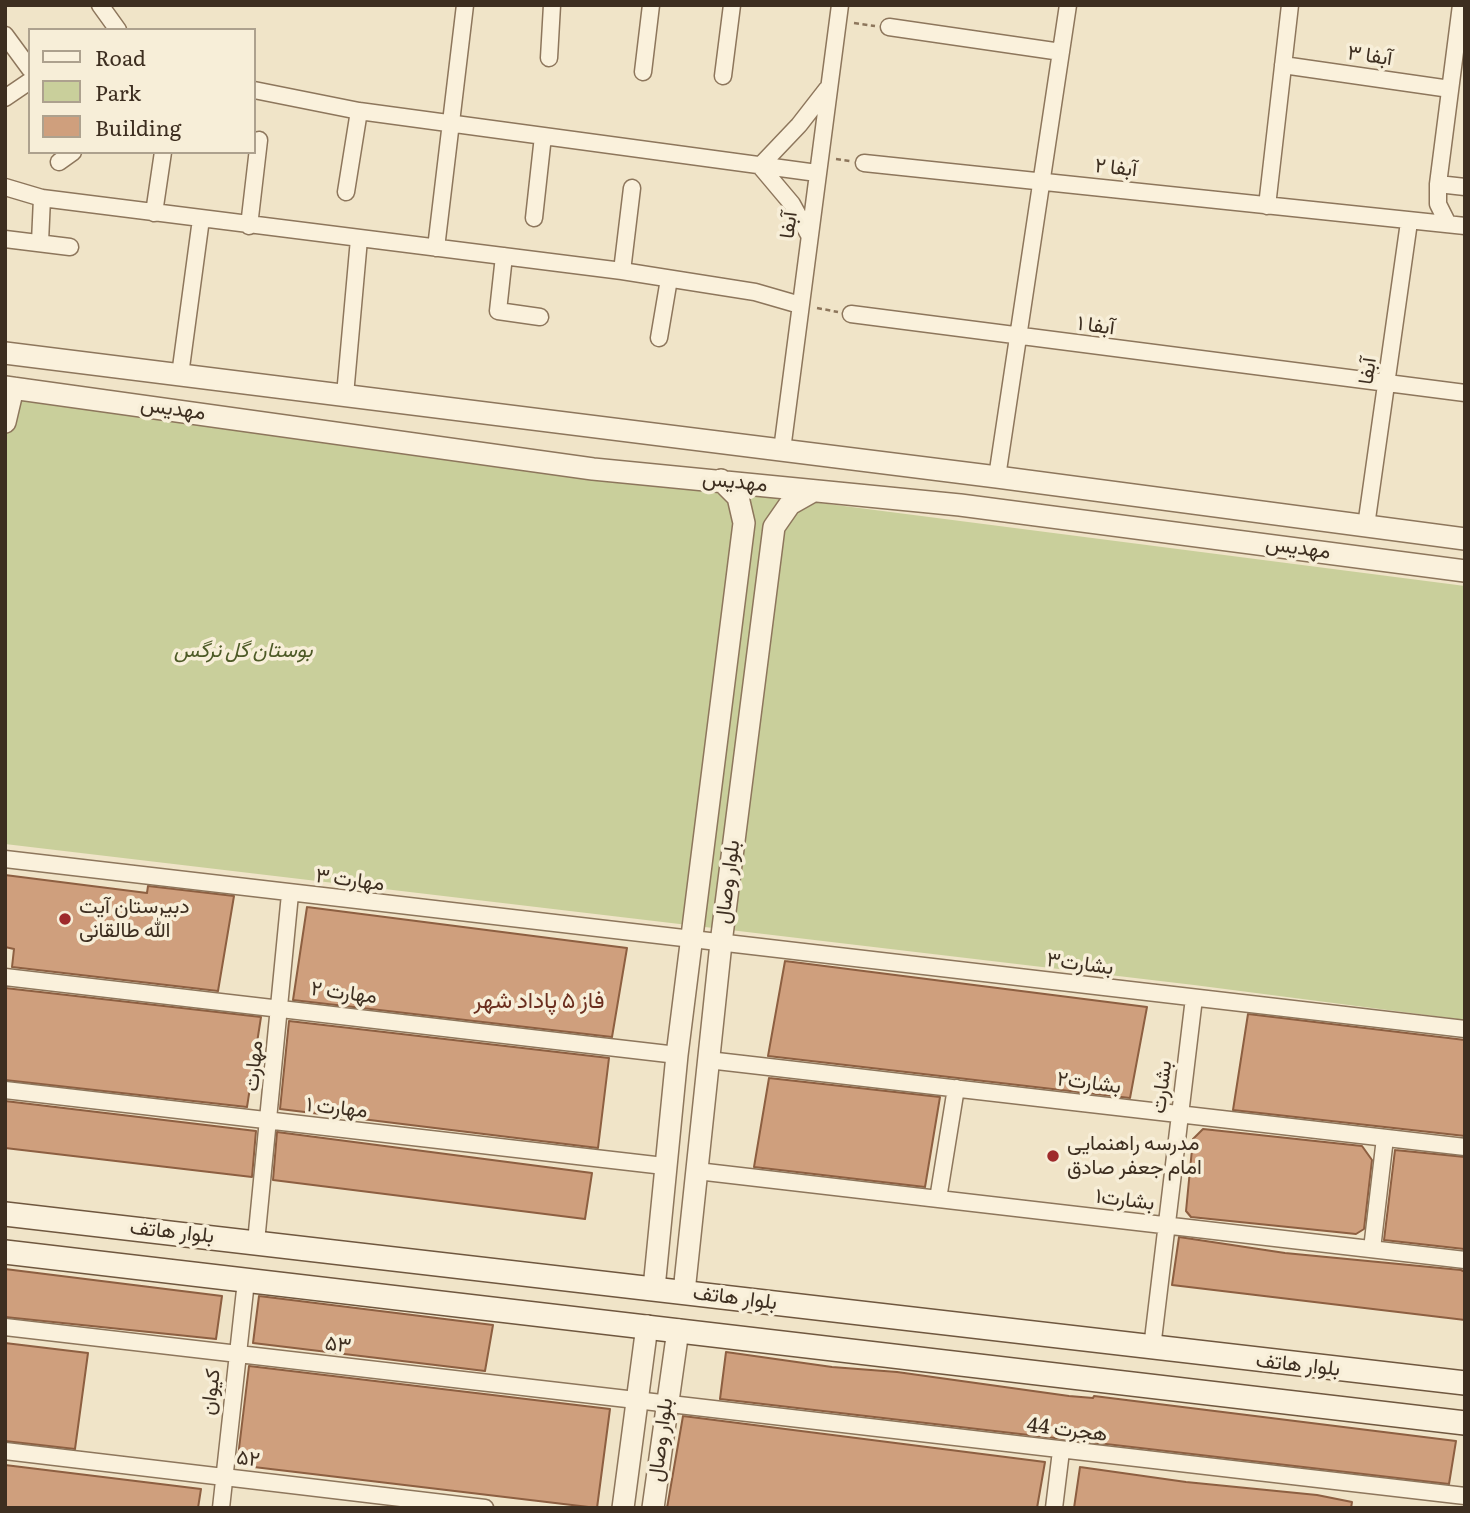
<!DOCTYPE html>
<meta charset="utf-8">
<style>
body{margin:0}
#map{position:relative;width:1470px;height:1513px;overflow:hidden;background:#f0e4c8;font-family:Literata,serif}
canvas{display:block}
.frame{position:absolute;inset:0;border:7px solid #3d2e20;pointer-events:none}
.legend{position:absolute;left:28px;top:28px;width:228px;height:126px;box-sizing:border-box;background:#f7eed8;border:2px solid #ada18e;margin:0;padding:9px 12px;list-style:none;font-size:21px;color:#3d2e20}
.legend li{display:flex;align-items:center;gap:14px;height:35px}
.legend b{width:35px;border:2px solid #ada18e}
</style>
<div id="map">
<canvas width="1470" height="1513"></canvas>
<div class="frame"></div>
<ul class="legend">
<li><b style="height:9px;background:#faf1dc"></b>Road</li>
<li><b style="height:19px;background:#c9cf9b"></b>Park</li>
<li><b style="height:19px;background:#cf9f7d"></b>Building</li>
</ul>
</div>
<script>
const ctx = document.querySelector('canvas').getContext('2d');
ctx.lineJoin = 'round';
function fillPath(path, color) { ctx.fillStyle = color; ctx.fill(path, 'evenodd'); }
const shape = rows => new Path2D(rows.map(r => 'M' + r).join(''));
function stroke(path, color, width, dash) { ctx.strokeStyle = color; ctx.lineWidth = width; ctx.lineCap = dash ? 'butt' : 'round'; ctx.setLineDash(dash || []); ctx.stroke(path); }
function write(font, color, halo, rows, align = 'center') {
  ctx.font = font + ' Literata,Vazirmatn,serif'; ctx.lineWidth = 7; ctx.setLineDash([]); ctx.textBaseline = 'middle'; ctx.strokeStyle = halo; ctx.fillStyle = color; for (const [text, x, y, turn = 0] of rows) {
    ctx.save(); ctx.translate(x, y); ctx.rotate((+turn || 0) * Math.PI / 180); ctx.textAlign = isNaN(turn) ? turn : align; if (halo) ctx.strokeText(text, 0, 0); ctx.fillText(text, 0, 0); ctx.restore();
  }
}
const green = shape([
 [5,398,1465,586,1465,1020,1194,985,5,844]
]);
const building = shape([
 [5,875,147,893,148,886,234,896,218,991,12,967,14,949,5,947,5,875],
 [307,907,627,948,612,1037,293,1000,307,907],
 [785,961,1147,1007,1130,1098,768,1056,785,961],
 [5,988,261,1017,247,1107,5,1080,5,988],
 [1248,1014,1465,1040,1465,1136,1233,1110,1248,1014],
 [289,1021,609,1058,598,1148,280,1109,289,1021],
 [769,1078,940,1097,925,1187,754,1167,769,1078],
 [5,1101,256,1131,252,1177,5,1148,5,1101],
 [1203,1129,1362,1146,1372,1160,1364,1229,1356,1234,1191,1217,1186,1211,1193,1139,1203,1129],
 [277,1132,592,1173,585,1219,273,1180,277,1132],
 [1395,1150,1465,1157,1464,1249,1384,1240,1395,1150],
 [1179,1237,1285,1253,1461,1270,1465,1272,1465,1320,1172,1285,1179,1237],
 [5,1269,222,1296,216,1339,5,1317,5,1269],
 [259,1296,493,1325,485,1371,253,1343,259,1296],
 [5,1343,88,1353,75,1449,5,1441,5,1343],
 [726,1352,832,1367,897,1372,1069,1396,1093,1398,1094,1396,1456,1441,1449,1484,720,1399,726,1352],
 [249,1366,610,1409,597,1508,237,1465,249,1366],
 [683,1416,1045,1462,1037,1508,667,1508,683,1416],
 [5,1465,201,1489,198,1508,5,1508,5,1465],
 [1080,1467,1186,1482,1317,1495,1352,1502,1351,1508,1074,1508,1080,1467]
]);
const path = shape([
 [854,23,875,26],
 [836,159,850,161],
 [817,308,838,312]
]);
const minor = shape([
 [100,5,118,30],
 [889,27,1061,52],
 [5,35,30,69],
 [549,58,552,5],
 [1283,65,1450,89],
 [643,72,651,5],
 [723,76,732,5],
 [254,90,359,111,817,173],
 [5,98,30,81],
 [59,162,73,152],
 [864,163,1465,226],
 [1438,184,1465,187],
 [5,187,42,198,622,271,755,292,800,305],
 [346,192,359,111],
 [1267,206,1290,5],
 [154,213,163,152],
 [534,218,543,136],
 [1448,224,1438,204,1438,184,1461,5],
 [249,226,259,140],
 [809,235,792,204,760,166,799,125,827,89],
 [5,239,70,247],
 [40,242,42,198],
 [436,248,465,5],
 [504,256,498,311,540,317],
 [622,271,632,188],
 [851,314,1465,393],
 [659,338,669,279],
 [180,375,201,219],
 [345,395,359,239],
 [782,450,840,5],
 [997,477,1068,5],
 [1366,526,1409,222],
 [5,859,1465,1029],
 [5,977,677,1055],
 [708,1060,1465,1147],
 [5,1090,664,1166],
 [697,1171,1465,1260],
 [938,1199,956,1088],
 [256,1242,290,894],
 [1372,1249,1385,1138],
 [5,1327,1465,1496],
 [1152,1348,1194,998],
 [5,1451,485,1508],
 [221,1508,246,1281],
 [1054,1508,1061,1451]
]);
const tertiary = shape([
 [5,353,997,477,1465,539],
 [5,387,593,469,960,505,1465,571],
 [5,422,13,388],
 [654,1288,677,1055,744,523,738,497,721,480],
 [684,1292,721,943,774,527,790,504,813,491],
 [623,1508,647,1326],
 [653,1508,678,1330]
]);
const secondary = shape([
 [5,1214,1465,1383],
 [5,1252,1465,1423]
]);
const markers = [
 [65,919,7,"#9e2a2b"],
 [1053,1156,7,"#9e2a2b"]
];
const streetNames = [
 ["آبفا ۳",1370,56,8],
 ["آبفا ۲",1116,168,6],
 ["آبفا",789,225,-83],
 ["آبفا ۱",1096,326,7],
 ["آبفا",1368,371,-82],
 ["مهدیس",173,409,8],
 ["مهدیس",735,482,6],
 ["مهدیس",1298,548,8],
 ["مهارت ۳",350,880,7],
 ["بلوار وصال",728,882,-83],
 ["بشارت۳",1080,964,7],
 ["مهارت ۲",344,993,7],
 ["مهارت",254,1066,-85],
 ["بشارت۲",1089,1083,7],
 ["بشارت",1162,1087,-83],
 ["مهارت ۱",337,1108,6],
 ["بشارت۱",1125,1200,7],
 ["بلوار هاتف",172,1232,6],
 ["بلوار هاتف",735,1298,7],
 ["۵۳",338,1345,7],
 ["بلوار هاتف",1298,1365,6],
 ["کیوان",211,1392,-83],
 ["هجرت 44",1067,1430,7],
 ["بلوار وصال",661,1440,-83],
 ["۵۲",248,1459,7]
];
const parkNames = [
 ["بوستان گل نرگس",243,651]
];
const poiNames = [
 ["دبیرستان آیت",79,907],
 ["الله طالقانی",79,931],
 ["مدرسه راهنمایی",1067,1144],
 ["امام جعفر صادق",1067,1168]
];
const neighbourhoodNames = [
 ["فاز ۵ پاداد شهر",539,1001]
];
fillPath(green, '#c9cf9b');
fillPath(building, '#cf9f7d');
stroke(building, '#8d5f41', 2);
stroke(minor, '#8d765c', 19);
stroke(tertiary, '#8d765c', 24);
stroke(secondary, '#6f573f', 26);
stroke(path, '#8d765c', 2.5, [5, 3.5]);
stroke(minor, '#faf1dc', 16);
stroke(tertiary, '#faf1dc', 21);
stroke(secondary, '#faf1dc', 23);
for (const [x, y, r, color] of markers) { const dot = new Path2D(); dot.arc(x, y, r, 0, 2 * Math.PI); ctx.fillStyle = color; ctx.fill(dot); stroke(dot, '#f7eed8', 2.5); }
write('21px', '#3d2e20', '#f7eed8', streetNames);
write('italic 21px', '#4d5a26', '#f7eed8', parkNames);
write('21px', '#3d2e20', '#f7eed8', poiNames, 'left');
write('23px', '#6b2e1e', '#f7eed8', neighbourhoodNames);
</script>
